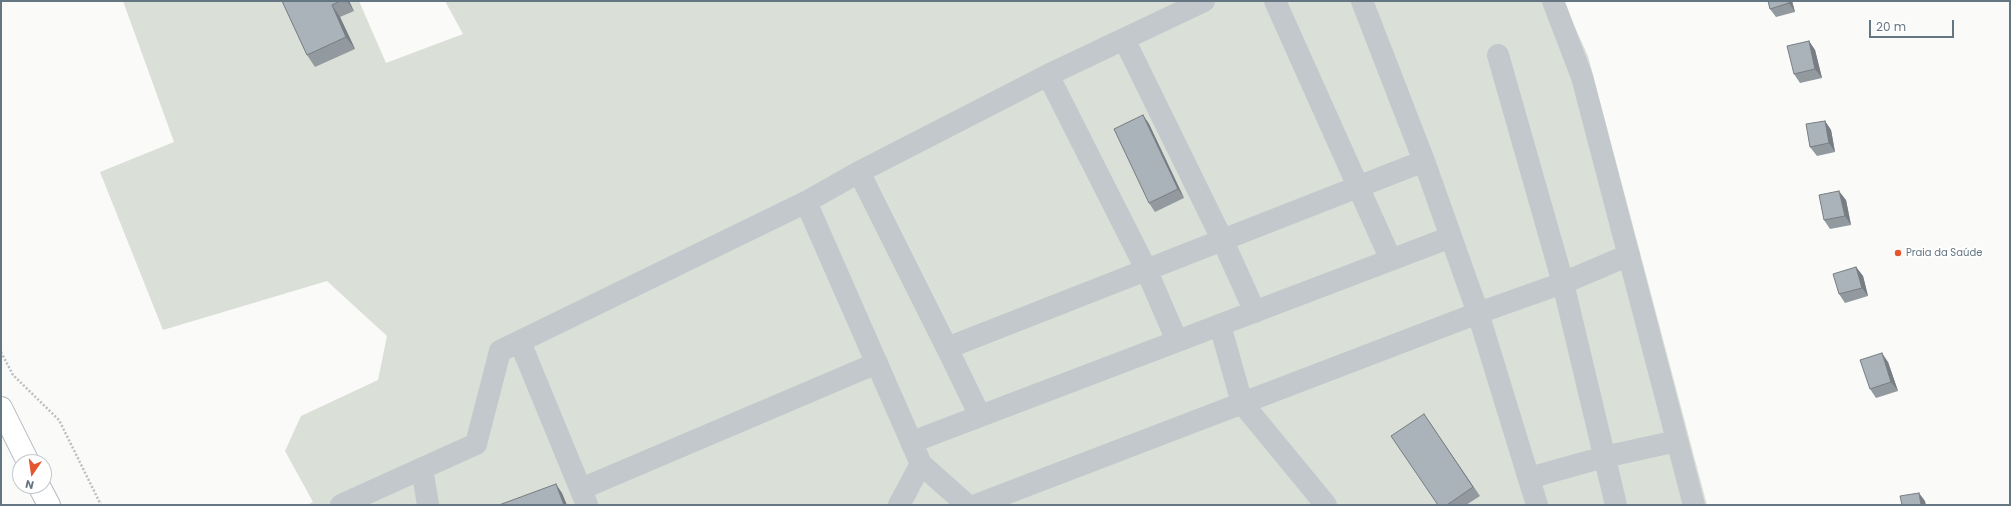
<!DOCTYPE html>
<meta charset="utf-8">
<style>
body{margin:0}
#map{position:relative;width:2011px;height:506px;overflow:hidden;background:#fafaf8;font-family:Poppins,sans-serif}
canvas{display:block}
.frame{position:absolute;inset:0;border:2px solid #657683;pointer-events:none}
.north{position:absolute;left:12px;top:454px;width:40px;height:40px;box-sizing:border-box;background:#fff;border:1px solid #c1c8cd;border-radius:50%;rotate:193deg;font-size:11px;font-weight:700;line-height:16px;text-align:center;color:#657683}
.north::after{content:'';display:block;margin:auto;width:14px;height:18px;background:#e4572e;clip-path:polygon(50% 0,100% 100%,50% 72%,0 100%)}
.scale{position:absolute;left:1869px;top:20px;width:85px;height:18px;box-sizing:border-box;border:2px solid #657683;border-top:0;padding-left:5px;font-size:12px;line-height:14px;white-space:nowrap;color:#657683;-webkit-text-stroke:3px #fff;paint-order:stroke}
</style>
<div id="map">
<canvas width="2011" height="506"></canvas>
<div class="frame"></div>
<div class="north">N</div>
<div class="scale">20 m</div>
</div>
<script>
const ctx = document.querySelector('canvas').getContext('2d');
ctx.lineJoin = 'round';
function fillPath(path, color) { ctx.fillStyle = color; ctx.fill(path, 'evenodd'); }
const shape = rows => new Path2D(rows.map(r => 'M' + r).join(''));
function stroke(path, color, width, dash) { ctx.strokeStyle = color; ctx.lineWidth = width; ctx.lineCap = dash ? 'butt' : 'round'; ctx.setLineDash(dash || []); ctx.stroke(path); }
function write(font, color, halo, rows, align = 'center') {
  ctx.font = font + ' Poppins,sans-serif'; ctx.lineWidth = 4; ctx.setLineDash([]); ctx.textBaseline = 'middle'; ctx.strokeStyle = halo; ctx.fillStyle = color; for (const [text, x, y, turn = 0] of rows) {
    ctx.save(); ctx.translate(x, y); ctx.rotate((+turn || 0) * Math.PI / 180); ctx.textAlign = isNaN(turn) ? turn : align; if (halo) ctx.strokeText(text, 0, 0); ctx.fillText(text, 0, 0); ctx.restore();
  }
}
const green = shape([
 [123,1,359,1,386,63,463,34,445,1,1563,1,1588,56,1707,505,307,505,313,502,285,451,301,416,378,380,387,336,327,281,163,330,100,172,174,142]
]);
const path = shape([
 [1,352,13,375,59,420,101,505]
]);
const minor = shape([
 [1275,1,1391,260],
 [1362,1,1424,161,1478,313,1537,505],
 [1553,1,1582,77,1694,505],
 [1124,39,1222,239,1255,312],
 [1498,55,1563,283,1616,505],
 [1048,75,1146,269,1177,341],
 [859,172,947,348,1424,161],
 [806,202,921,464],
 [1220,325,1242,403,1326,505],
 [520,342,587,505],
 [947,348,980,416],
 [912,442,1451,237],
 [422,468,428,505],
 [1529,478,1604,457,1677,441],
 [581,489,877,363],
 [341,505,476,444,500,351,806,202,859,172,1048,75,1204,1],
 [899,505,921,464,967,505],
 [976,505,1478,313,1563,283,1629,255]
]);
const major = shape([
 [1,408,28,462],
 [39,486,49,505]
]);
const wall = shape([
 [282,1,349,1,354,11,340,17,355,49,315,67,307,55],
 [1768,1,1792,1,1795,12,1776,17,1770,9],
 [1809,41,1815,50,1822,78,1800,83,1794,74],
 [1143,115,1149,124,1184,198,1155,212,1149,203],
 [1825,121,1831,130,1835,152,1817,156,1810,147],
 [1846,200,1851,225,1830,229,1824,220],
 [1856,267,1863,276,1868,296,1845,303,1839,294],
 [1888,362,1898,391,1876,398,1870,389],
 [1424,414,1480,496,1466,505,1438,505]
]);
const shadedWall = shape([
 [347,1,349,1,354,11],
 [1788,1,1792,1,1795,12,1789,3],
 [332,5,340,17,355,49,346,37],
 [1809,41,1815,50,1822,78,1815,69],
 [1143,115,1149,124,1184,198,1178,189],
 [1825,121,1831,130,1835,152,1829,143],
 [1839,191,1846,200,1851,225,1845,216],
 [1856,267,1863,276,1868,296,1862,288],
 [1882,353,1888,362,1898,391,1891,382],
 [556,484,562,493,567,505,564,505],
 [1919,493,1925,501,1926,505,1921,505]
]);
const building = shape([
 [282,1,340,1,332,5,346,37,307,55,282,1],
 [1768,1,1788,1,1789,3,1770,9,1768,1],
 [1809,41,1815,69,1794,74,1787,46,1809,41],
 [1143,115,1178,189,1149,203,1114,129,1143,115],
 [1825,121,1829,143,1810,147,1806,124,1825,121],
 [1839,191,1845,216,1824,220,1819,195,1839,191],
 [1856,267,1862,288,1839,294,1833,274,1856,267],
 [1882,353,1891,382,1870,389,1860,360,1882,353],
 [1424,414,1473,487,1447,505,1438,505,1391,436,1424,414],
 [556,484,564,505,499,505,556,484],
 [1919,493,1921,505,1902,505,1900,496,1919,493]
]);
const markers = [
 [1898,253,4,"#e4572e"]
];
const poiNames = [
 ["Praia da Saúde",1906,253]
];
fillPath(green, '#dadfd7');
stroke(major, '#b5babe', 24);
stroke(path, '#bbbfc2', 2.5, [2, 2]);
stroke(minor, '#c3c8cc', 22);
stroke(major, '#fff', 22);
fillPath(wall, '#929a9f');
fillPath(shadedWall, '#777d82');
fillPath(building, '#aab3b9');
stroke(building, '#777d82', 1);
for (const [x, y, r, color] of markers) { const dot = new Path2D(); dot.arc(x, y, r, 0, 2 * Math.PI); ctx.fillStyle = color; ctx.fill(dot); stroke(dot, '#fff', 1.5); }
write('10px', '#657683', '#fff', poiNames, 'left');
</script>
